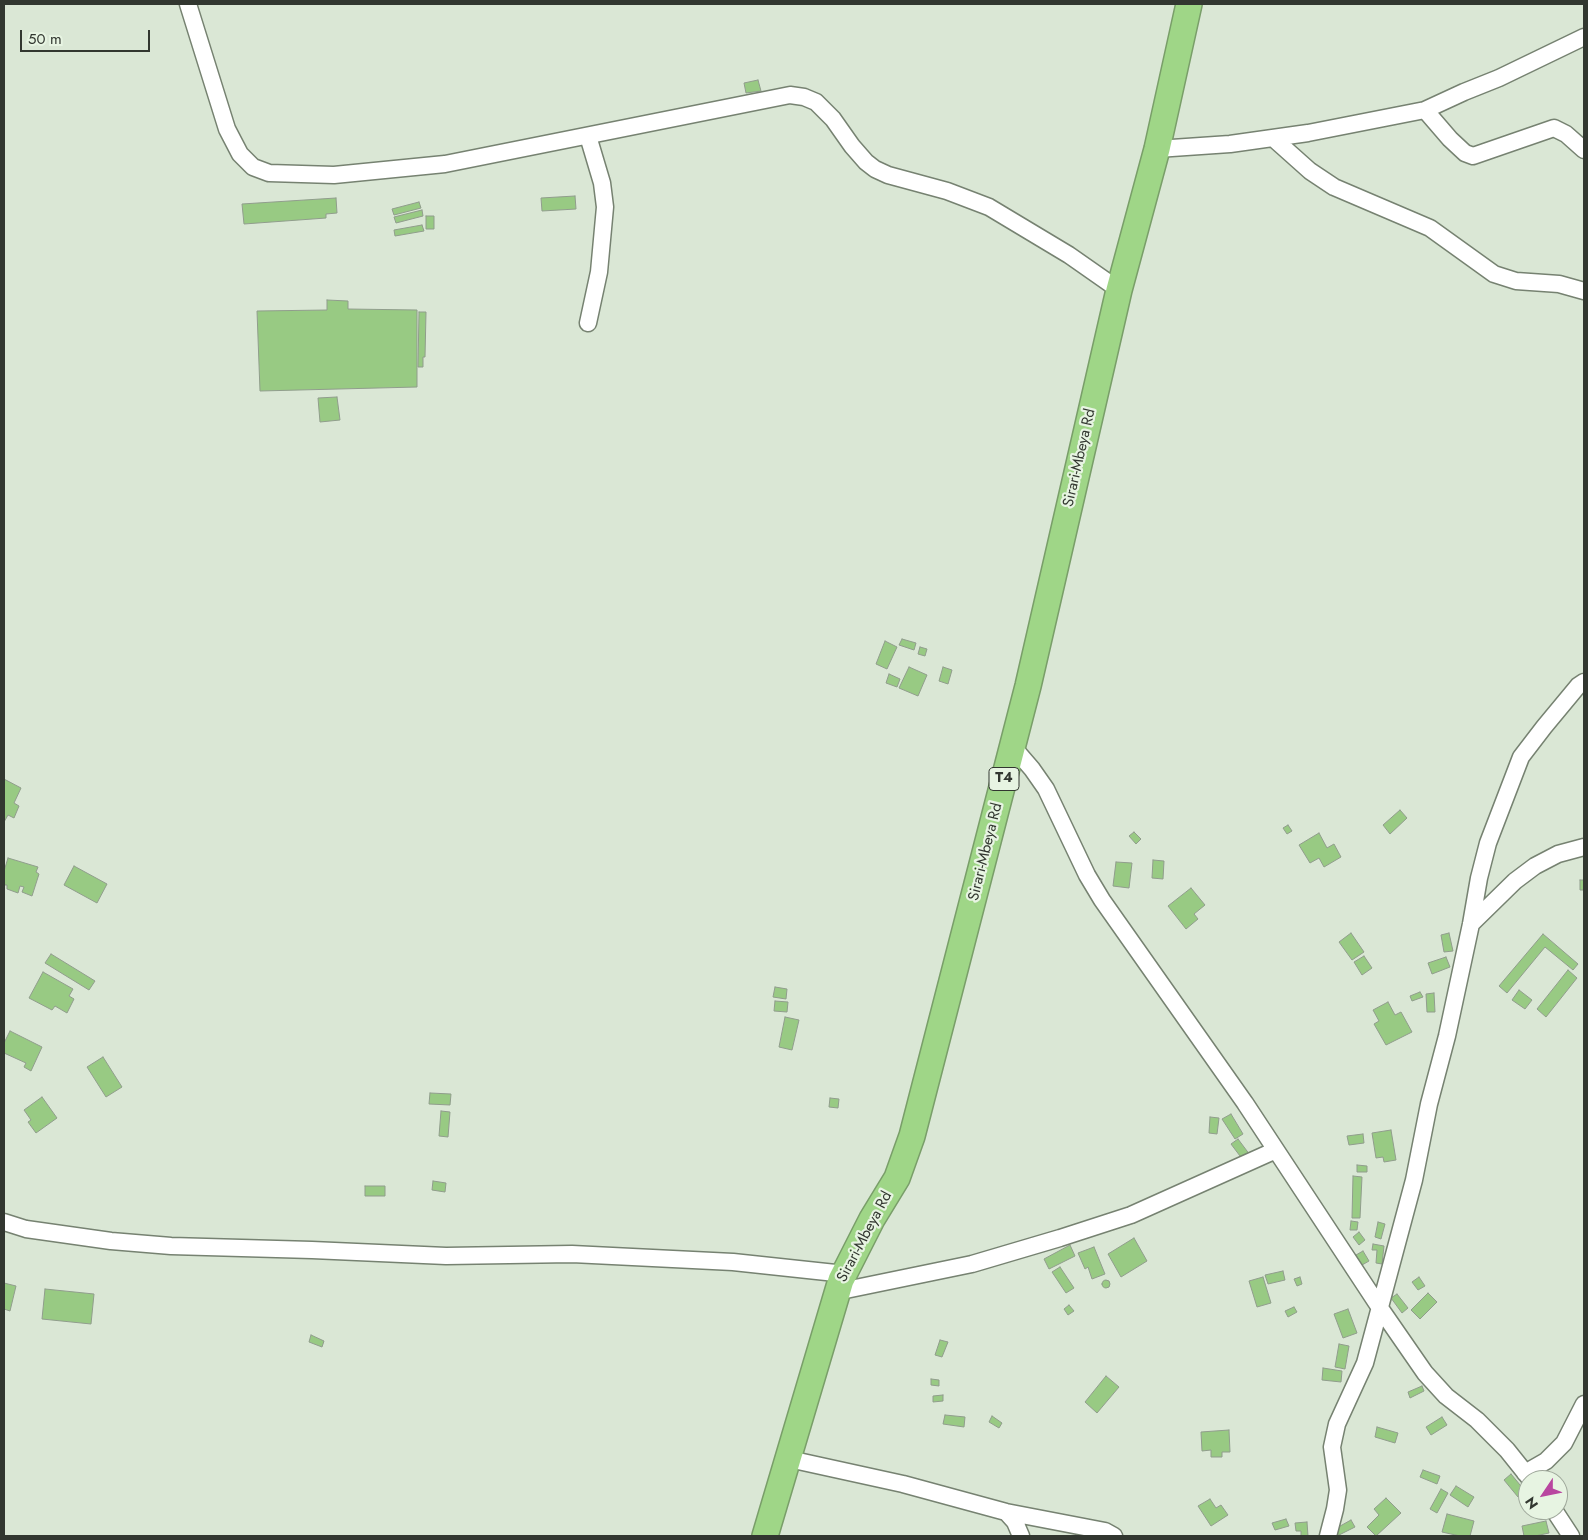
<!DOCTYPE html>
<style>
body{margin:0}
#map{position:relative;width:1588px;height:1540px;overflow:hidden;background:#dae7d5;font-family:Jost,sans-serif}
canvas{display:block}
.frame{position:absolute;inset:0;border:5px solid #323730;pointer-events:none}
.north{position:absolute;left:1518px;top:1470px;width:50px;height:50px;box-sizing:border-box;background:#e7f4e2;border:1px solid #9fa89b;border-radius:50%;rotate:236deg;font-size:14px;font-weight:700;line-height:20px;text-align:center;color:#323730}
.north::after{content:'';display:block;margin:auto;width:18px;height:22px;background:#b946a0;clip-path:polygon(50% 0,100% 100%,50% 72%,0 100%)}
.scale{position:absolute;left:20px;top:30px;width:130px;height:22px;box-sizing:border-box;border:2px solid #323730;border-top:0;padding-left:6px;font-size:15px;line-height:18px;white-space:nowrap;color:#323730;-webkit-text-stroke:4px #e7f4e2;paint-order:stroke}
</style>
<div id="map">
<canvas width="1588" height="1540"></canvas>
<div class="frame"></div>
<div class="north">N</div>
<div class="scale">50 m</div>
</div>
<script>
const ctx = document.querySelector('canvas').getContext('2d');
ctx.lineJoin = 'round';
function fillPath(path, color) { ctx.fillStyle = color; ctx.fill(path, 'evenodd'); }
const shape = rows => new Path2D(rows.map(r => 'M' + r).join(''));
function stroke(path, color, width, dash) { ctx.strokeStyle = color; ctx.lineWidth = width; ctx.lineCap = dash ? 'butt' : 'round'; ctx.setLineDash(dash || []); ctx.stroke(path); }
function write(font, color, halo, rows, align = 'center') {
  ctx.font = font + ' Jost,sans-serif'; ctx.lineWidth = 4.5; ctx.setLineDash([]); ctx.textBaseline = 'middle'; ctx.strokeStyle = halo; ctx.fillStyle = color; for (const [text, x, y, turn = 0] of rows) {
    ctx.save(); ctx.translate(x, y); ctx.rotate((+turn || 0) * Math.PI / 180); ctx.textAlign = isNaN(turn) ? turn : align; if (halo) ctx.strokeText(text, 0, 0); ctx.fillText(text, 0, 0); ctx.restore();
  }
}
const building = shape([
 [758,80,761,91,746,93,744,83,758,80],
 [575,196,576,209,542,211,541,198,575,196],
 [336,198,337,213,326,214,326,218,244,224,242,204,336,198],
 [419,202,421,208,394,215,392,209,419,202],
 [422,210,423,216,396,223,394,217,422,210],
 [426,216,434,216,434,229,426,229,426,216],
 [422,225,424,231,395,236,394,230,422,225],
 [327,300,348,301,348,309,417,310,417,387,260,391,257,311,327,310,327,300],
 [419,312,426,312,425,357,423,357,423,367,418,367,419,312],
 [337,397,340,420,320,422,318,398,337,397],
 [902,639,916,643,914,650,899,645,902,639],
 [885,641,897,647,887,669,876,664,885,641],
 [920,647,927,649,925,656,918,654,920,647],
 [909,667,927,675,918,696,899,688,909,667],
 [943,667,952,670,948,684,939,681,943,667],
 [889,674,900,679,897,687,886,683,889,674],
 [4,779,21,788,14,803,19,806,14,818,8,815,4,822,4,779],
 [1400,810,1407,818,1390,834,1383,825,1400,810],
 [1288,825,1292,831,1287,834,1283,828,1288,825],
 [1134,832,1141,839,1136,844,1129,836,1134,832],
 [1319,833,1327,848,1334,844,1341,857,1324,867,1319,858,1310,863,1299,845,1319,833],
 [8,858,38,867,36,872,39,874,32,896,22,892,24,887,20,886,18,893,7,889,7,885,4,885,4,871,8,858],
 [1153,860,1164,861,1163,879,1152,878,1153,860],
 [1116,862,1132,863,1129,888,1113,886,1116,862],
 [74,866,107,884,97,903,64,885,74,866],
 [1580,880,1584,880,1584,890,1580,890,1580,880],
 [1191,888,1205,905,1194,914,1198,919,1186,929,1168,906,1191,888],
 [1351,933,1364,952,1352,960,1339,942,1351,933],
 [1449,933,1453,951,1444,952,1441,935,1449,933],
 [1543,934,1578,964,1573,970,1545,947,1507,993,1499,986,1543,934],
 [51,954,95,981,89,990,45,963,51,954],
 [1364,956,1372,968,1362,975,1354,962,1364,956],
 [1446,957,1450,967,1432,974,1428,963,1446,957],
 [1568,970,1577,978,1546,1017,1537,1009,1568,970],
 [43,972,73,989,69,996,74,999,67,1013,55,1006,52,1010,29,998,43,972],
 [775,987,787,989,786,999,773,997,775,987],
 [1519,990,1532,1000,1525,1009,1512,1000,1519,990],
 [1420,992,1423,997,1412,1001,1410,996,1420,992],
 [1434,993,1435,1012,1427,1012,1426,994,1434,993],
 [775,1001,788,1002,787,1012,774,1011,775,1001],
 [1388,1002,1395,1015,1401,1012,1412,1032,1386,1045,1374,1024,1379,1021,1373,1010,1388,1002],
 [785,1017,799,1020,792,1050,779,1047,785,1017],
 [10,1031,42,1047,31,1071,24,1067,26,1063,4,1053,4,1043,10,1031],
 [103,1057,122,1087,106,1097,87,1067,103,1057],
 [430,1093,451,1094,450,1105,429,1104,430,1093],
 [42,1097,57,1118,36,1133,28,1122,31,1120,24,1110,42,1097],
 [830,1098,839,1099,838,1108,829,1107,830,1098],
 [441,1111,450,1112,448,1137,439,1136,441,1111],
 [1231,1114,1243,1134,1235,1139,1222,1119,1231,1114],
 [1210,1117,1219,1118,1217,1134,1209,1133,1210,1117],
 [1391,1130,1396,1160,1384,1162,1383,1157,1376,1158,1372,1133,1391,1130],
 [1363,1134,1364,1143,1349,1145,1347,1136,1363,1134],
 [1238,1139,1250,1155,1243,1160,1231,1144,1238,1139],
 [1357,1165,1367,1166,1367,1172,1357,1172,1357,1165],
 [1353,1176,1362,1177,1360,1218,1352,1218,1353,1176],
 [433,1181,446,1183,445,1192,432,1190,433,1181],
 [365,1186,385,1186,385,1196,365,1196,365,1186],
 [1351,1221,1358,1222,1357,1230,1350,1230,1351,1221],
 [1378,1222,1385,1224,1381,1239,1375,1237,1378,1222],
 [1359,1232,1365,1240,1359,1245,1353,1237,1359,1232],
 [1134,1238,1147,1261,1121,1277,1108,1254,1134,1238],
 [1373,1244,1384,1246,1382,1264,1376,1263,1377,1250,1372,1250,1373,1244],
 [1070,1245,1075,1256,1049,1269,1044,1259,1070,1245],
 [1094,1247,1105,1274,1092,1279,1088,1267,1085,1269,1078,1253,1094,1247],
 [1363,1251,1369,1261,1362,1265,1356,1255,1363,1251],
 [1060,1267,1074,1288,1066,1293,1052,1272,1060,1267],
 [1283,1271,1285,1280,1268,1284,1265,1275,1283,1271],
 [1263,1277,1271,1303,1257,1307,1249,1281,1263,1277],
 [1300,1277,1302,1284,1297,1286,1294,1279,1300,1277],
 [1419,1277,1425,1286,1418,1290,1412,1282,1419,1277],
 '1102 1284a4 4 0 1 1 8 0a4 4 0 1 1-8 0Z',
 [4,1283,16,1286,10,1311,4,1309,4,1283],
 [45,1289,94,1294,91,1324,42,1319,45,1289],
 [1428,1293,1437,1302,1420,1319,1411,1310,1428,1293],
 [1397,1294,1408,1308,1402,1313,1391,1298,1397,1294],
 [1069,1305,1074,1311,1068,1315,1064,1309,1069,1305],
 [1294,1307,1297,1312,1288,1317,1285,1311,1294,1307],
 [1348,1309,1357,1333,1343,1338,1334,1314,1348,1309],
 [311,1335,324,1341,322,1347,309,1342,311,1335],
 [940,1340,948,1342,942,1357,935,1355,940,1340],
 [1339,1344,1349,1346,1345,1369,1335,1367,1339,1344],
 [1323,1368,1342,1371,1341,1382,1322,1380,1323,1368],
 [1106,1376,1119,1387,1097,1413,1085,1402,1106,1376],
 [931,1379,939,1380,939,1386,931,1385,931,1379],
 [1422,1386,1424,1391,1410,1398,1408,1392,1422,1386],
 [943,1395,943,1401,933,1402,933,1396,943,1395],
 [945,1415,965,1417,964,1427,943,1424,945,1415],
 [992,1416,1002,1423,999,1428,989,1422,992,1416],
 [1442,1417,1447,1425,1431,1435,1426,1427,1442,1417],
 [1377,1427,1398,1433,1395,1443,1375,1437,1377,1427],
 [1229,1430,1230,1452,1222,1452,1222,1457,1211,1457,1211,1450,1202,1451,1201,1432,1229,1430],
 [1423,1470,1440,1476,1437,1484,1420,1477,1423,1470],
 [1511,1474,1525,1491,1518,1497,1504,1480,1511,1474],
 [1456,1486,1474,1497,1468,1507,1450,1495,1456,1486],
 [1441,1489,1448,1493,1437,1513,1430,1509,1441,1489],
 [1386,1498,1401,1513,1376,1536,1367,1527,1379,1515,1374,1509,1386,1498],
 [1210,1499,1216,1508,1221,1505,1228,1515,1211,1526,1198,1506,1210,1499],
 [1447,1514,1474,1521,1470,1536,1460,1536,1442,1532,1447,1514],
 [1286,1519,1289,1526,1275,1530,1272,1523,1286,1519],
 [1351,1520,1355,1527,1337,1536,1333,1530,1351,1520],
 [1546,1521,1549,1533,1535,1536,1524,1536,1522,1526,1546,1521],
 [1307,1522,1308,1536,1301,1536,1301,1531,1296,1531,1295,1523,1307,1522]
]);
const minor = shape([
 [188,4,227,129,240,154,253,167,269,173,334,175,445,164,790,95,804,97,816,102,833,119,852,146,866,162,875,169,888,175,947,191,989,207,1069,255,1119,290],
 [1425,110,1450,139,1465,153,1473,156,1554,128,1566,134,1584,150],
 [1273,138,1310,171,1334,187,1430,228,1494,274,1516,281,1559,284,1584,291],
 [1157,149,1230,144,1308,133,1425,110,1464,92,1499,78,1584,37],
 [588,323,599,272,605,207,602,183,588,136],
 [1013,747,1032,769,1046,789,1087,875,1102,900,1245,1103,1380,1308,1425,1373,1446,1396,1477,1420,1507,1450,1531,1480],
 [1471,924,1515,881,1535,866,1558,854,1584,847],
 [4,1222,26,1229,111,1241,171,1246,312,1250,446,1256,572,1254,733,1262,845,1274],
 [836,1292,972,1264,1060,1238,1131,1215,1276,1150],
 [789,1459,903,1484,1006,1512,1105,1531,1114,1536],
 [1525,1473,1546,1461,1564,1443,1584,1404],
 [1554,1510,1571,1536],
 [1006,1512,1015,1522,1021,1536],
 [1328,1536,1335,1509,1338,1490,1332,1447,1337,1424,1365,1363,1414,1180,1429,1104,1447,1036,1471,924,1479,878,1488,843,1521,757,1544,727,1578,686,1584,682]
]);
const highway = shape([
 [765,1536,841,1280,872,1219,897,1178,912,1136,1028,686,1119,290,1157,149,1189,4]
]);
const shields = [
 [1004,779,30]
];
const shieldNames = [
 ["T4",1004,779]
];
const streetNames = [
 ["Sirari-Mbeya Rd",1080,458,-77],
 ["Sirari-Mbeya Rd",986,852,-76],
 ["Sirari-Mbeya Rd",865,1237,-62]
];
fillPath(building, '#98ca83');
stroke(building, '#909d8c', 1);
stroke(minor, '#768271', 19);
stroke(highway, '#799e69', 28);
stroke(minor, '#fff', 16);
stroke(highway, '#9fd687', 25);
for (const [x, y, w] of shields) { const box = new Path2D(); box.roundRect(x - w / 2, y - 11.5, w, 23, 4); ctx.fillStyle = '#e7f4e2'; ctx.fill(box); stroke(box, '#323730', 1); }
write('bold 14px', '#323730', null, shieldNames);
write('15px', '#323730', '#e7f4e2', streetNames);
</script>
